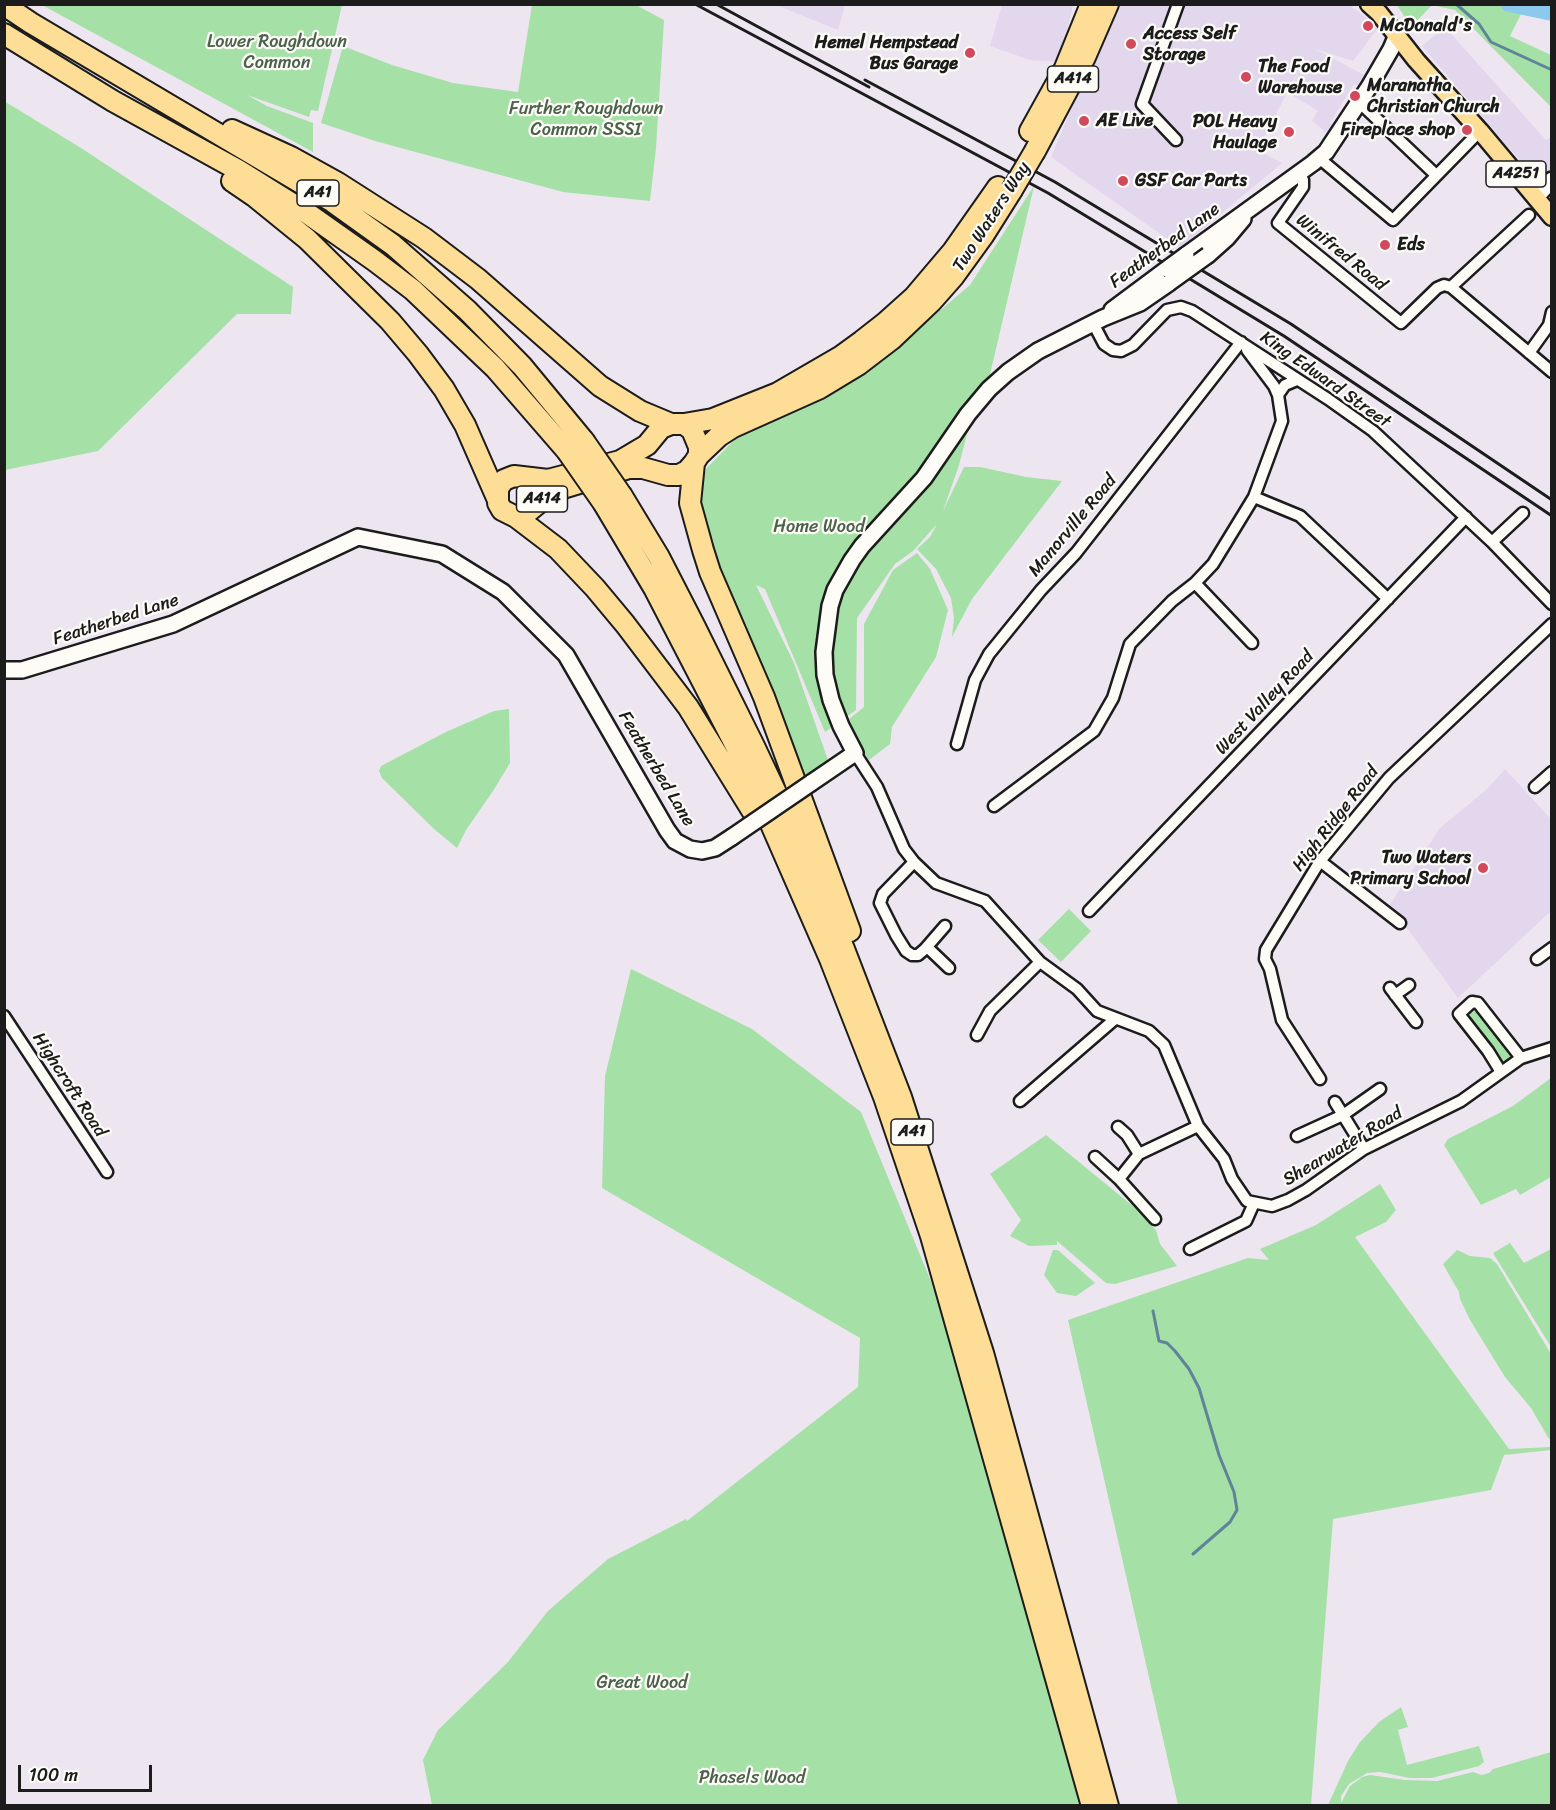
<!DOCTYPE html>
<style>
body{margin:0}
#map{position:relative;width:1556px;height:1810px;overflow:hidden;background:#ede6f1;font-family:Sriracha,sans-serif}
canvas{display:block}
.frame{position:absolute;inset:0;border:6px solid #1c1c1c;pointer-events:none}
.scale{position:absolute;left:18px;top:1765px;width:134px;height:27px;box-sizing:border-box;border:3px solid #1c1c1c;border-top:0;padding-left:8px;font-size:18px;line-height:21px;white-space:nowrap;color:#1c1c1c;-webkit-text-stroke:4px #fdfcf7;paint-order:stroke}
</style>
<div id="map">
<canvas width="1556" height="1810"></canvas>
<div class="frame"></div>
<div class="scale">100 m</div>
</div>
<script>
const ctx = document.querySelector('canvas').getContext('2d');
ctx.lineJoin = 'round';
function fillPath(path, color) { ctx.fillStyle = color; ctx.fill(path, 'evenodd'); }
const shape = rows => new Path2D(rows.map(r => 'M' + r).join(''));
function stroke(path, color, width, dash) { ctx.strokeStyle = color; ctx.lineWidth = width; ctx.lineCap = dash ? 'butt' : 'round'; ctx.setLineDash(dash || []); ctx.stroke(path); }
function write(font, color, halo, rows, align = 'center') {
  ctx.font = font + ' Sriracha,sans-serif'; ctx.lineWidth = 4.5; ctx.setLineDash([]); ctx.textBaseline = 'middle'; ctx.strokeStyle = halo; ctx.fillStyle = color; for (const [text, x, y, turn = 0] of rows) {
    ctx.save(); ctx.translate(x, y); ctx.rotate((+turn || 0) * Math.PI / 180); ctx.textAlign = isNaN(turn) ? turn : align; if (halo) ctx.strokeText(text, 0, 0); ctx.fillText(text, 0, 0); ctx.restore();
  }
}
const built = shape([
 [776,5,845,5,838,30],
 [1002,5,1073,5,1060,62,1030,60,990,46],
 [1116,5,1349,5,1379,27,1353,61,1315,49,1370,78,1364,88,1354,84,1330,123,1334,125,1326,132,1312,121,1318,111,1289,93,1301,65,1258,150,1282,163,1180,248,1051,157],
 [1445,27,1546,140,1551,137,1551,168,1541,179,1534,177,1422,46],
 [1505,769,1551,819,1551,911,1458,998,1410,932,1387,909,1440,828,1487,789]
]);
const green = shape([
 [42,5,342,5,318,111,311,110,309,117,247,95,267,106,313,123,313,152],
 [532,5,636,5,664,20,656,148,650,201,563,192,375,141,321,123,343,46,392,65,453,83,518,92],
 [1397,5,1551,5,1551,20,1521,14,1510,36,1551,55,1551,107,1455,10,1432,5,1411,27],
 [4,101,81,148,293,287,291,314,237,314,98,451,5,470],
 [1034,186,988,383,976,400,959,465,943,511,964,467,980,467,1026,477,1062,481,972,599,952,637,954,618,951,598,936,569,917,549,930,537,937,524,913,551,895,564,857,618,856,710,825,732,765,589,756,585,794,663,828,760,827,764,805,781,719,570,701,511,702,484,706,469,734,440,749,428,781,416,876,365,970,285],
 [917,553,930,569,948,610,936,657,892,727,890,744,869,760,855,739,849,719,864,707,864,624,893,570],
 [509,709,510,763,493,791,466,830,457,848,434,829,382,778,379,771,381,766,446,732,494,711],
 [1069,909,1091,931,1061,962,1038,940],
 [631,969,752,1029,861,1112,949,1325,960,1379,1080,1805,432,1805,423,1760,438,1730,508,1662,548,1611,608,1559,686,1519,687,1521,858,1387,860,1338,602,1188,605,1076],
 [1471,1011,1477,1012,1510,1054,1510,1058,1501,1063,1499,1061,1498,1053,1469,1017],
 [1551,1078,1551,1177,1520,1195,1516,1189,1481,1205,1444,1145,1448,1139,1513,1106],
 [1046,1135,1134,1207,1156,1230,1160,1244,1177,1266,1115,1284,1106,1283,1057,1241,1057,1245,1029,1246,1010,1236,1021,1220,990,1174],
 [1380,1184,1396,1210,1386,1222,1355,1237,1509,1449,1551,1447,1551,1450,1504,1455,1491,1490,1333,1519,1311,1805,1178,1805,1068,1320,1248,1258,1269,1260,1260,1249,1316,1225],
 [1510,1243,1524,1263,1551,1249,1551,1347,1493,1253],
 [1053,1250,1058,1250,1095,1283,1076,1296,1057,1293,1044,1275],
 [1457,1250,1470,1256,1490,1258,1497,1264,1551,1354,1551,1438,1549,1439,1531,1408,1505,1377,1470,1320,1460,1299,1459,1292,1443,1264],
 [1401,1707,1408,1727,1398,1730,1407,1765,1479,1746,1484,1762,1479,1766,1432,1778,1410,1778,1380,1772,1367,1773,1349,1784,1341,1796,1341,1803,1350,1786,1362,1777,1370,1775,1405,1780,1437,1781,1473,1772,1482,1775,1489,1773,1493,1769,1551,1752,1551,1805,1328,1805,1348,1761,1360,1742,1379,1722]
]);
const stream = shape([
 [1456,4,1479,24,1491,42,1552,70],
 [1153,1311,1159,1341,1167,1343,1175,1351,1189,1369,1199,1388,1219,1455,1234,1492,1237,1510,1230,1522,1193,1554]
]);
const river = shape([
 [1509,4,1552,13]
]);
const street = shape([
 [1359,102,1436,175],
 [1176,140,1142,104,1178,4],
 [1319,158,1393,220,1480,131],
 [1299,173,1303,180,1303,187,1278,223,1401,323,1437,288,1444,285,1451,287,1529,215],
 [1451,287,1552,372],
 [1093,323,1104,344,1113,350,1121,351,1133,345,1167,310,1181,307,1192,311,1328,399,1373,431,1492,542,1552,604],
 [1529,353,1549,325,1552,312],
 [1278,395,1285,385,1297,380],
 [1254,497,1300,516,1388,599],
 [1492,542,1523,513],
 [1195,583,1252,643],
 [957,744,975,680,989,654,1041,590,1076,553,1241,342],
 [855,753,877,787,904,849,914,862,936,883,985,901,1040,962,1077,989,1097,1011,1149,1031,1164,1045,1198,1126,1224,1159,1232,1179,1247,1201,1272,1206,1288,1200,1306,1190,1364,1149,1461,1101,1521,1058,1552,1048],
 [1535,787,1552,772],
 [994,806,1094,731,1113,698,1130,644,1172,601,1195,583,1213,564,1254,497,1282,421,1278,395,1274,386,1247,350],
 [1320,861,1400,923],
 [914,862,883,894,880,903,896,935,906,951,912,955,918,955,925,949,945,926],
 [1089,911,1466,517],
 [927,947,949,968],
 [1537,959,1552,948],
 [1390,988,1416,1022],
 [1395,995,1409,985],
 [4,1016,107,1172],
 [977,1035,990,1011,1040,962],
 [1501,1072,1488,1051,1459,1014,1472,1002,1478,1003,1521,1058],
 [1320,1079,1282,1020,1270,969,1265,959,1266,950,1320,861,1389,778,1552,624],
 [1020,1101,1115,1019],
 [1335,1102,1364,1149],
 [1118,1127,1127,1135,1139,1154],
 [1297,1136,1343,1115,1380,1089],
 [1095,1157,1119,1179,1155,1219],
 [1119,1179,1139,1154,1198,1126],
 [1190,1249,1246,1221,1254,1203]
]);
const secondary = shape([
 [1536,197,1552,180],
 [1186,255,1313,163,1326,152,1369,87,1391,49,1397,35],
 [1208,255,1227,238,1243,219],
 [1112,310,1167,269],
 [4,670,22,670,173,624,358,537,442,554,503,592,566,655,667,830,675,841,690,849,702,851,715,848,732,837],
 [811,783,855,753,841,726,831,700,825,675,824,652,830,606,835,590,852,560,862,546,924,478,968,414,989,389,1008,372,1038,351,1103,318,1140,303,1169,283]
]);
const primary = shape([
 [1369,4,1379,13,1416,60,1480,131,1552,217]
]);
const highway = shape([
 [4,5,31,23,333,202,393,245,467,310,522,366,584,441],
 [4,34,113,101,238,170,307,213,375,261,413,290,495,368,567,451],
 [232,130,291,157,338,183,424,238,478,279,600,386,640,411,671,424],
 [1030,131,1065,68,1091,4],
 [1035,151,1085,57,1108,4],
 [232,181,254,196,307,239,390,321,418,354,444,389,465,425,497,498],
 [671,424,684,424,692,430,699,447,699,455,694,463,687,471,679,475,668,475,643,468,629,468,553,491,524,515,516,517,502,510,498,503,498,488,504,480,514,476,548,480,620,461,647,445,661,428,671,424],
 [684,424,713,419,778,393,840,357,862,341,885,323,914,297,953,251,998,187],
 [699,455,719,436,733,427,820,388,858,365,892,339,931,302,954,276,983,236,1012,190],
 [694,463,690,503,703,550,710,572,764,697,850,931],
 [622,496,659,557,694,625,754,746,803,850,844,949,901,1097,983,1353,1108,1806],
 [604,504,654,588,742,758,830,959,884,1097,931,1236,1092,1806],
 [516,517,558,549,595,588,625,624,688,707,756,817]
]);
const rail = shape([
 [695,4,1048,193,1284,336,1552,516],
 [716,4,869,87],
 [865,80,1055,182,1291,324,1552,500]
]);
const secondaryBridge = shape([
 [1167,269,1186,255],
 [1169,283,1208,255],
 [732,837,811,783]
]);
const highwayBridge = shape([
 [1012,190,1035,151],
 [584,441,622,496],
 [567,451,604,504]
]);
const markers = [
 [1368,26,6,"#d1495b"],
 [1131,44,6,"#d1495b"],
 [970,53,6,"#d1495b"],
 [1246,77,6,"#d1495b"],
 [1355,96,6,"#d1495b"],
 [1084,121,6,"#d1495b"],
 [1467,130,6,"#d1495b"],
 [1289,132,6,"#d1495b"],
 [1123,181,6,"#d1495b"],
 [1385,245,6,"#d1495b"],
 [1483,868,6,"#d1495b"]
];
const shields = [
 [1073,79,51],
 [1516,174,60],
 [318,193,42],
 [542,499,51],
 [912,1132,42]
];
const shieldNames = [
 ["A414",1073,79],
 ["A4251",1516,174],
 ["A41",318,193],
 ["A414",542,499],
 ["A41",912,1132]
];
const poiNames = [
 ["McDonald's",1380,26],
 ["Access Self",1143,34],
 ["Storage",1143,55],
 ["Hemel Hempstead",958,43,"right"],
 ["Bus Garage",958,64,"right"],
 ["The Food",1258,67],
 ["Warehouse",1258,88],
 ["Maranatha",1367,86],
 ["Christian Church",1367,107],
 ["AE Live",1096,121],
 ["POL Heavy",1277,122,"right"],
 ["Haulage",1277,143,"right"],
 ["Fireplace shop",1455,130,"right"],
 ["GSF Car Parts",1135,181],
 ["Eds",1397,245],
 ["Two Waters",1471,858,"right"],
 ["Primary School",1471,879,"right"]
];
const parkNames = [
 ["Lower Roughdown",277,42],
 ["Common",277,63],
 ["Further Roughdown",586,109],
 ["Common SSSI",586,130],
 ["Home Wood",819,527],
 ["Great Wood",642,1683],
 ["Phasels Wood",752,1778]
];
const streetNames = [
 ["Two Waters Way",992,217,-57],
 ["Featherbed Lane",1165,246,-36],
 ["Winifred Road",1341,253,39],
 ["King Edward Street",1325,380,35],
 ["Manorville Road",1073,526,-50],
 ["Featherbed Lane",116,620,-18],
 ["West Valley Road",1265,703,-47],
 ["Featherbed Lane",656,769,59],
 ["High Ridge Road",1336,819,-52],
 ["Highcroft Road",69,1085,57],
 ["Shearwater Road",1343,1147,-31]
];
fillPath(built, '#e2d7ec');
fillPath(green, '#a5e0a6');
stroke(stream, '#5f8499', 3);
stroke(river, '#8ccaed', 16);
stroke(street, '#1c1c1c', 15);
stroke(secondary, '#1c1c1c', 20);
stroke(primary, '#1c1c1c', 21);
stroke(highway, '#1c1c1c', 24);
stroke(street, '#fdfcf7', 10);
stroke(secondary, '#fdfcf7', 15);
stroke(primary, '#fedd96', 16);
stroke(highway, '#fedd96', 20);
stroke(rail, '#1c1c1c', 3);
stroke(secondaryBridge, '#1c1c1c', 20, []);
stroke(highwayBridge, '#1c1c1c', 24, []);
stroke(secondaryBridge, '#fdfcf7', 15);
stroke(highwayBridge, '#fedd96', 20);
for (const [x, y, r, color] of markers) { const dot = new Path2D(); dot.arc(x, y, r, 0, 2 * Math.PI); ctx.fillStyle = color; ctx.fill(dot); stroke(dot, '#fdfcf7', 2); }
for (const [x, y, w] of shields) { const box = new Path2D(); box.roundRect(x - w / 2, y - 13, w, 26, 4.5); ctx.fillStyle = '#fdfcf7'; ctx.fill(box); stroke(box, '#1c1c1c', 1.5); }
write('bold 16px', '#1c1c1c', null, shieldNames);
write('bold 18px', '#1c1c1c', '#fdfcf7', poiNames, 'left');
write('18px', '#4c614c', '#fdfcf7', parkNames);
write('18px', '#1c1c1c', '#fdfcf7', streetNames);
</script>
